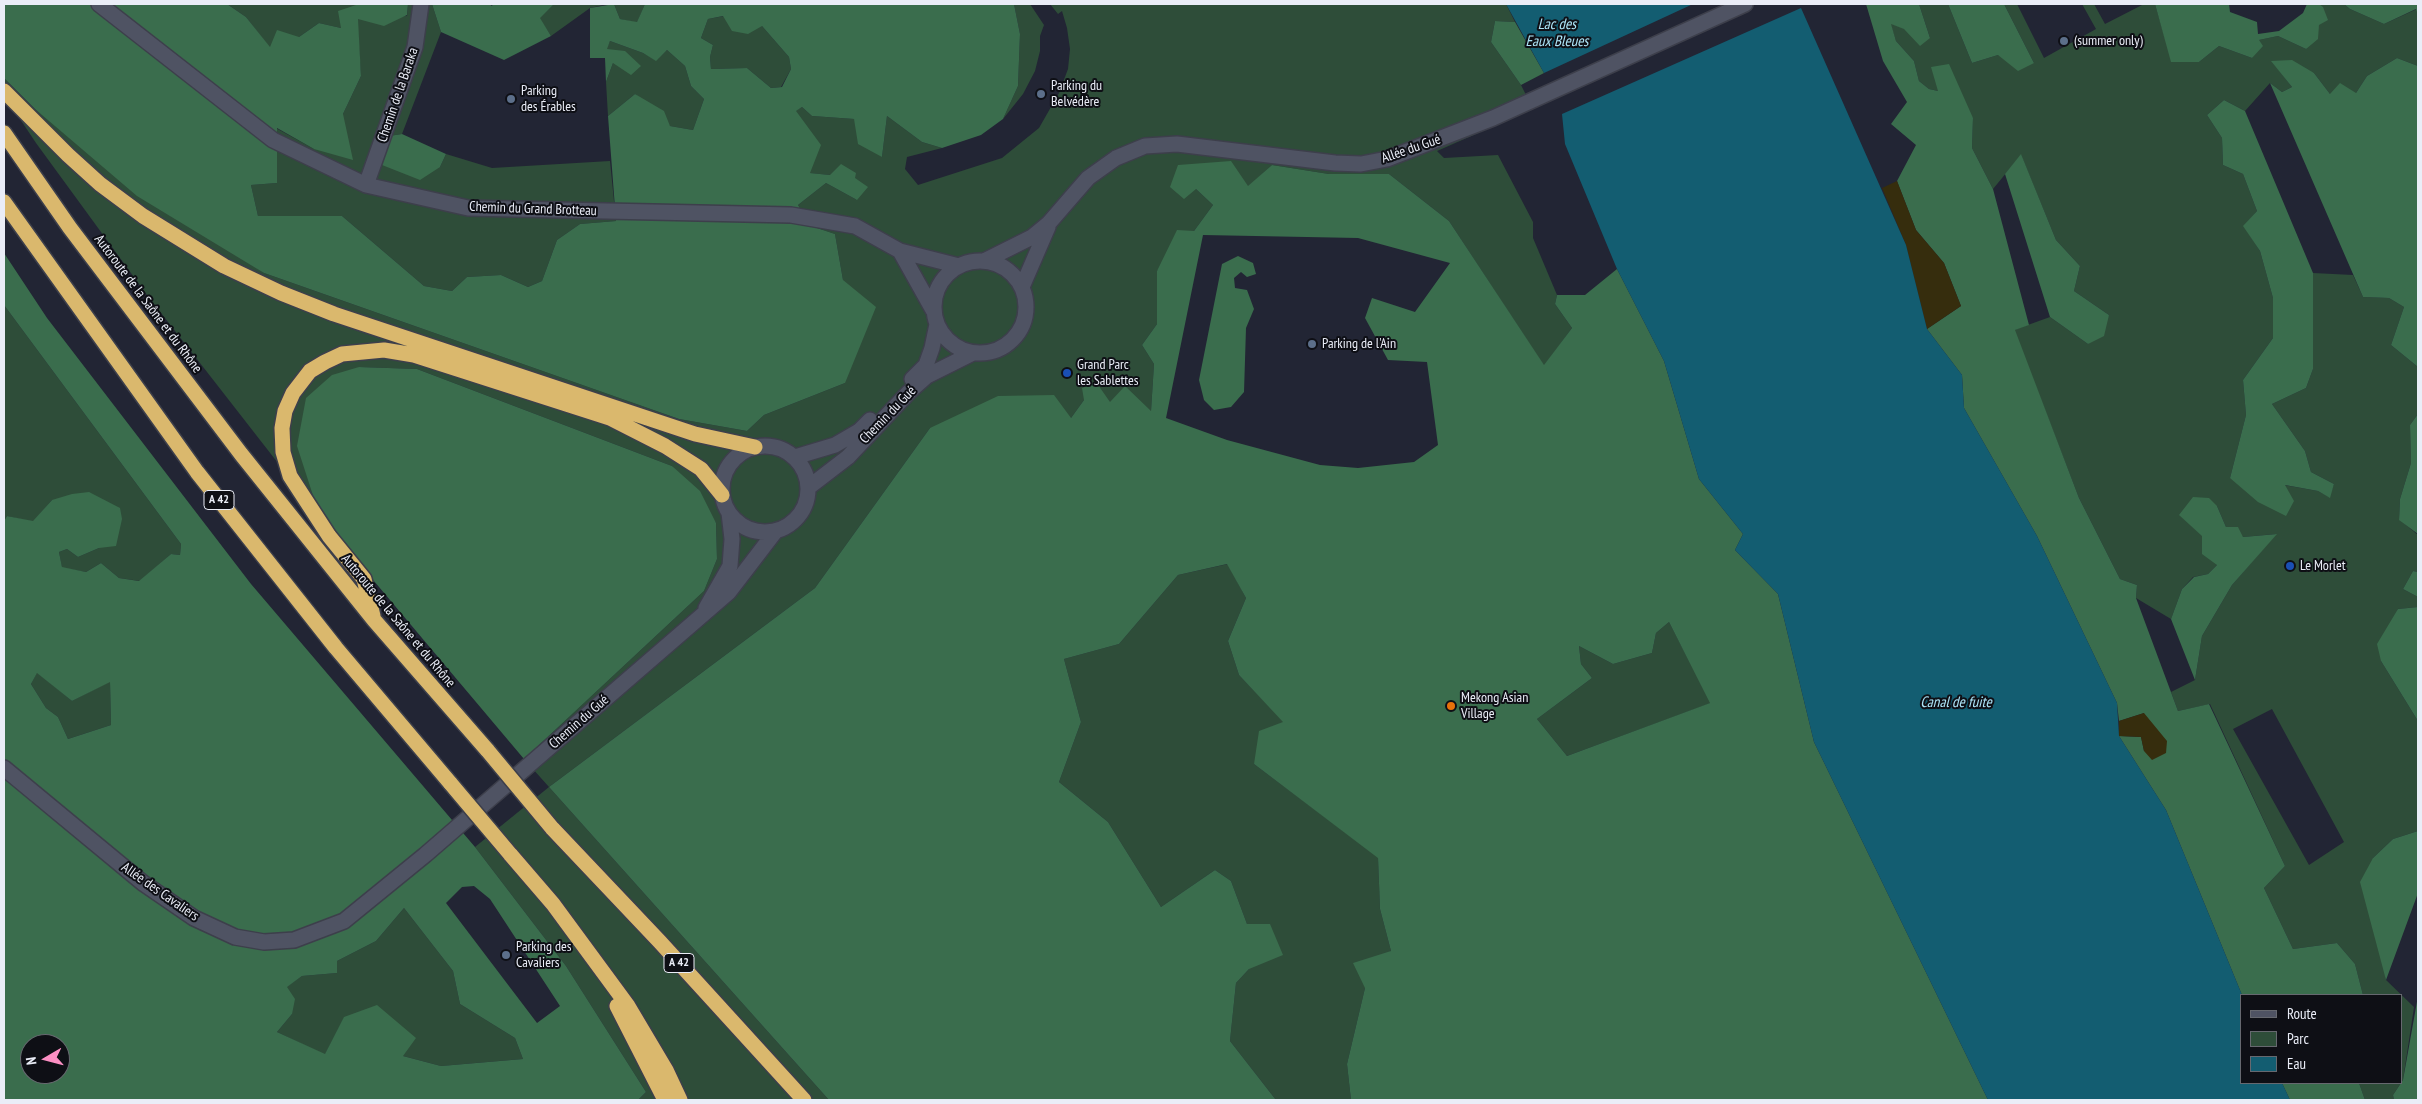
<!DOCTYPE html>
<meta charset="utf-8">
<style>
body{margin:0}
#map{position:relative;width:2422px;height:1104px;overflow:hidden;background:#222534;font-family:"PT Sans Narrow",sans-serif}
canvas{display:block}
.frame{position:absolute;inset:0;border:5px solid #eaedf7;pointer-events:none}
.legend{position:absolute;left:2240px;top:994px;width:162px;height:90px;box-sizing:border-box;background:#0e0f15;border:1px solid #66686f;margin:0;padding:6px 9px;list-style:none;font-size:15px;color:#eaedf7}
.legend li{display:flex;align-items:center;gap:10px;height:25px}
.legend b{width:25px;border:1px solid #66686f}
.north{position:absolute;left:20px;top:1034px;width:50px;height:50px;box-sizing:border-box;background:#0e0f15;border:1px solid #66686f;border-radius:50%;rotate:262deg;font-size:14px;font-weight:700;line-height:20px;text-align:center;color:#eaedf7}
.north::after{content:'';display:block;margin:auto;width:18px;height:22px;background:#fc8fc3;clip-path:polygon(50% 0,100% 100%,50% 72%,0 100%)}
</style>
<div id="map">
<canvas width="2422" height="1104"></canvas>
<div class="frame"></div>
<ul class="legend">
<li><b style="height:6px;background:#4f5363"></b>Route</li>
<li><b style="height:14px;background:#2e4d39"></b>Parc</li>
<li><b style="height:14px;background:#135d71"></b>Eau</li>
</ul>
<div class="north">N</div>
</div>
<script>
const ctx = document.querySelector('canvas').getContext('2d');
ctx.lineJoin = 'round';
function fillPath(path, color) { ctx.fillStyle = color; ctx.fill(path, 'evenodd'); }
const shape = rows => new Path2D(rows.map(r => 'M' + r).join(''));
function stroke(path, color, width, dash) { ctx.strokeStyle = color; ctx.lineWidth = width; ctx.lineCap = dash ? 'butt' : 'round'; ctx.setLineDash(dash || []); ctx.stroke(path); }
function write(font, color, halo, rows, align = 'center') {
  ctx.font = font + ' "PT Sans Narrow",sans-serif'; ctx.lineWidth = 4; ctx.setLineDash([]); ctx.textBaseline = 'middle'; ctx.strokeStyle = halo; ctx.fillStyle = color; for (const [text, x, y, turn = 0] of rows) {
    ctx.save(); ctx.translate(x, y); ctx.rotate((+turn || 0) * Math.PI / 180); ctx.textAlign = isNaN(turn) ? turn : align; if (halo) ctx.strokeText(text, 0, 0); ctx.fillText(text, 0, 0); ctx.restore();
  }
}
const green = shape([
 [227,4,359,4,341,28,319,23,299,37,270,48,246,17],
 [408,4,432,4,441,32,402,134,389,136,440,167,446,154,492,168,610,161,616,221,580,224,557,240,542,281,528,287,501,275,467,277,452,291,424,286,342,216,258,216,251,185,277,183,276,128,314,149,343,114,361,76,357,18,407,16],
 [554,4,608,4,590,8,551,36,539,18],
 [614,4,645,4,637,23,620,19],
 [1014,4,1030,4,1044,25,1040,36,1040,51,1035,71,1023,94,1003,119,1018,86,1020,34],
 [1050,4,1506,4,1515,22,1495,21,1491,42,1521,85,1533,109,1437,151,1444,158,1498,155,1533,222,1533,238,1557,295,1555,304,1572,328,1544,366,1449,221,1389,174,1329,174,1272,165,1248,187,1196,189,1213,205,1194,231,1157,271,1157,324,1142,345,1154,364,1151,411,1111,403,1084,400,1071,418,930,428,815,588,549,787,829,1100,638,1100,646,1092,566,966,475,847,549,787,524,759,704,591,717,559,716,523,672,466,417,369,359,367,320,517,147,295,36,143,4,95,4,78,35,109,264,273,679,419,747,431,764,415,845,383,843,280,835,234,811,226,798,205,826,183,857,200,830,175,809,173,795,111,802,107,812,116,854,119,882,157,887,116,922,142,942,148,907,157,905,169,918,185,1002,158,1039,128,1059,93,1068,69,1070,49,1067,28,1062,11,1058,14],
 [1919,4,1948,4,1972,63,1998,55,2034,63,2004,4,2017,4,2044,58,2096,29,2082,4,2094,4,2105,24,2144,4,2155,4,2172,62,2199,62,2219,46,2252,58,2259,40,2278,36,2306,49,2319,25,2323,8,2318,4,2344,4,2350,9,2384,24,2417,9,2418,66,2397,58,2367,76,2356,93,2330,94,2314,73,2272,61,2292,87,2282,92,2270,83,2245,111,2224,100,2207,115,2222,138,2223,165,2243,174,2257,211,2244,226,2260,251,2273,298,2273,338,2243,380,2246,415,2230,478,2284,485,2318,491,2329,497,2334,484,2311,472,2305,451,2272,404,2306,388,2313,369,2313,273,2353,275,2363,297,2389,298,2404,307,2391,345,2418,367,2418,414,2410,425,2411,463,2400,499,2399,519,2418,535,2418,572,2413,571,2403,589,2418,597,2418,607,2398,609,2381,661,2418,721,2418,831,2393,839,2373,858,2386,980,2414,1007,2403,1080,2393,1095,2394,1100,2365,1100,2359,1083,2401,1083,2401,995,2363,995,2355,964,2337,943,2293,949,2264,888,2285,866,2210,704,2178,711,2171,692,2195,680,2202,636,2232,585,2276,534,2243,537,2226,527,2217,506,2180,515,2203,536,2217,565,2208,574,2193,577,2182,589,2171,619,2136,598,2137,585,2120,579,2079,498,2014,330,2050,317,2088,344,2109,315,2074,291,2080,266,2056,240,2021,155,1993,189,1972,148,1973,118,1938,91,1929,89,1919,81,1914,61,1896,41,1890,23,1930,38],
 [2272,709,2344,842,2309,865,2233,729],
 [724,16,762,26,789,57,791,69,781,87,771,88,747,68,711,69,710,57,713,45,701,38,708,19],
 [610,41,643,53,656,60,667,50,685,66,691,86,704,99,693,130,670,126,635,94,608,116,606,82,613,63,606,49],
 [4,305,181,544,180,555,171,554,140,581,119,578,101,563,86,572,62,568,59,552,67,549,78,557,99,548,52,500,33,522,7,516,4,521],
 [1228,564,1246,598,1228,641,1239,675,1284,722,1254,764,1378,857,1380,909,1391,951,1365,988,1347,1064,1351,1100,1276,1100,1230,1041,1236,983,1249,969,1247,924,1231,881,1215,870,1161,907,1108,822,1059,782,1081,722,1064,659,1119,644,1178,575],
 [1669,622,1711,703,1567,756,1537,719,1592,678,1581,664,1579,646,1613,664,1652,653,1656,633],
 [37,672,72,701,110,681,111,725,68,739,58,717,46,708,31,684],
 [404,908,453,971,460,1004,515,1038,523,1059,441,1066,403,1056,344,1018,325,1055,277,1032,292,1014,286,987,302,976,337,973,337,961,376,941]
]);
const forest = shape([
 [4,4,227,4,246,17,270,47,277,30,299,37,319,23,341,28,338,11,359,4,408,4,407,15,384,26,358,19,361,76,343,114,353,160,314,149,277,128,277,183,251,185,258,216,342,216,424,286,452,291,467,277,501,275,528,287,542,281,557,240,580,224,616,221,608,116,635,94,664,111,670,126,693,130,704,99,691,86,685,66,667,50,656,61,643,53,610,41,607,49,625,51,641,66,631,75,613,63,606,82,605,58,590,58,590,8,614,4,620,19,637,22,645,4,1014,4,1020,34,1018,86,1003,119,981,135,942,148,922,142,887,116,882,157,858,144,854,119,812,116,802,107,796,111,821,145,810,173,830,175,841,164,856,173,855,178,868,187,857,200,826,183,798,205,811,226,835,234,843,280,876,307,845,383,764,415,747,431,679,419,264,273,137,196,35,109,4,78],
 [723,16,732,31,748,34,762,26,789,57,791,69,782,87,771,88,747,68,711,69,710,57,713,45,701,38,708,19],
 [432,4,489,4,492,6,493,4,554,4,540,18,551,36,504,60,441,32],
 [1866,4,1919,4,1930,38,1920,46,1904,29,1891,24,1896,41,1914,61,1919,81,1929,89,1938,91,1931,67,1949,64,1973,118,1972,148,1993,189,2029,325,2015,330,2079,498,2120,579,2137,585,2136,598,2178,711,2209,704,2285,866,2264,888,2293,949,2337,943,2355,964,2363,995,2242,995,2166,810,2119,736,2141,737,2144,751,2144,713,2119,721,2117,703,2037,536,1964,408,1962,375,1927,329,1961,306,1944,263,1916,230,1897,181,1916,145,1891,124,1907,102,1883,61],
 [1948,4,2004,4,2034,63,2018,71,1998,55,1972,63],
 [2155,4,2229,4,2230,12,2257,22,2258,34,2279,31,2303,13,2307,4,2319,4,2323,7,2328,20,2319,25,2318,39,2306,49,2278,36,2259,40,2263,46,2252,58,2219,46,2199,62,2171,62],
 [2344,4,2418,4,2418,15,2416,9,2384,24,2350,9],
 [1495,21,1515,22,1544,73,1521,85,1491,42],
 [2397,58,2418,66,2418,367,2391,345,2404,307,2389,298,2363,297,2270,83,2282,92,2292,87,2271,61,2292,60,2314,73,2330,94,2340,83,2356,93,2367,76],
 [2224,100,2245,111,2313,273,2313,369,2306,388,2272,404,2305,451,2311,472,2334,484,2330,498,2318,491,2285,485,2294,501,2286,516,2258,502,2230,478,2246,415,2243,380,2273,338,2273,298,2260,251,2243,226,2257,211,2243,174,2223,165,2222,138,2207,115],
 [402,134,446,154,440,167,420,180,382,165,379,155,389,136],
 [2021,154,2056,240,2080,266,2074,291,2109,315,2104,336,2088,344,2050,317,2005,174],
 [1231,161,1248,186,1272,165,1329,174,1389,174,1449,221,1544,365,1572,328,1555,304,1557,295,1585,295,1617,269,1664,361,1699,479,1743,534,1735,550,1778,594,1814,742,1988,1100,1351,1100,1347,1064,1365,988,1353,963,1391,951,1380,909,1378,858,1254,764,1259,731,1283,722,1239,675,1228,641,1246,598,1227,564,1178,575,1119,644,1064,659,1081,722,1059,782,1108,822,1161,907,1215,870,1231,881,1247,924,1270,924,1283,955,1249,969,1236,983,1230,1041,1276,1100,829,1100,549,787,815,588,930,428,998,396,1054,395,1071,418,1084,400,1082,388,1096,382,1110,402,1125,386,1151,411,1154,364,1142,345,1157,324,1157,271,1177,230,1194,231,1213,205,1196,189,1184,199,1170,187,1178,165],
 [1203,235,1358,238,1450,263,1415,312,1372,298,1365,318,1388,360,1427,362,1438,445,1414,462,1358,468,1320,465,1227,440,1166,418],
 [1669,622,1710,703,1567,756,1537,719,1592,678,1581,664,1579,646,1613,664,1652,653,1656,633],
 [4,253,47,318,251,584,475,847,566,966,646,1092,638,1100,4,1100,4,521,7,516,33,521,52,500,72,494,89,492,120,508,122,519,116,546,99,548,78,557,67,549,59,552,62,567,86,572,101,563,119,578,139,581,171,554,180,555,181,544,4,305],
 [37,673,72,701,110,682,111,725,68,739,58,717,46,708,31,684],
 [474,886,490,899,560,1006,537,1023,446,903,462,887],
 [404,908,453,971,460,1004,515,1038,523,1059,441,1066,403,1056,416,1038,377,1005,344,1017,325,1054,277,1032,292,1014,295,999,287,987,302,976,337,973,337,961,376,941],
 [30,1044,60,1044,60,1074,30,1074],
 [1238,256,1253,263,1256,274,1247,277,1241,272,1234,278,1235,288,1247,290,1254,309,1246,328,1244,392,1231,407,1214,410,1204,400,1199,380,1222,264],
 [359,367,417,369,672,466,700,491,716,523,717,559,704,591,524,759,320,517,297,446,306,398,332,375],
 [2418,414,2418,534,2399,520,2400,499,2411,463,2410,425],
 [2193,497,2209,498,2217,506,2226,527,2238,527,2243,537,2277,534,2232,585,2202,636,2195,680,2171,619,2182,589,2194,577,2208,574,2217,565,2202,554,2202,536,2179,515],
 [2413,571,2418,572,2418,597,2403,589],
 [2418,607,2418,721,2381,661,2377,644,2398,609],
 [2418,831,2418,893,2386,980,2360,882,2373,858,2393,839],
 [2418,996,2418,1100,2394,1100,2393,1095,2403,1080],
 [2282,1083,2359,1083,2365,1100,2290,1100]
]);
const sand = shape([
 [1897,181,1916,230,1944,263,1961,306,1927,329,1906,245,1882,188],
 [2144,713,2167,741,2166,753,2152,760,2144,751,2141,737,2119,736,2119,721]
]);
const water = shape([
 [1506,4,1693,4,1544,73],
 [1801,8,1906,245,1927,329,1962,375,1964,408,2037,536,2117,703,2119,736,2166,810,2242,995,2241,1083,2282,1083,2290,1100,1988,1100,1814,742,1778,594,1735,550,1743,534,1699,479,1664,361,1617,269,1565,144,1562,114]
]);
const minor = shape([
 [99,4,273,140,366,185,468,208,791,215,855,226,900,251,959,266],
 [366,185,415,47,421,4],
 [900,251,933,310],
 '934 307a46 46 0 1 1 92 0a46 46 0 1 1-92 0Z',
 [984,261,1032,237,1049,223,1088,178,1116,158,1145,146,1177,144,1335,163,1361,164,1387,159,1493,118,1745,4],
 [1022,287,1048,227],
 [912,379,926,365,932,348,937,324],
 '722 489a43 43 0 1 1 86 0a43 43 0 1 1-86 0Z',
 [795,457,835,445,859,431,870,420],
 [809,487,848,457,909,392,927,376,973,353],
 [706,608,730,566,732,539,729,513],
 [4,768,143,883,194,918,235,937,264,942,294,940,344,921,425,855,729,592,775,532]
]);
const highway = shape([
 [4,91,68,155,100,184,143,216,224,266,281,293,334,314,695,434,755,447],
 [4,133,70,228,241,454,374,620,488,751],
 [4,202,197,472,336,648,451,784],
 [373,616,364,579,329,536,290,476,283,452,282,428,285,411,293,393,310,371,325,362,342,354,384,350,414,355,610,418,665,446,701,469,722,495],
 [552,828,660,942,804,1100],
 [510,854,553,904,628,1006,666,1070,680,1100],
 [617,1006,665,1100]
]);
const highwayBridge = shape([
 [488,751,552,828],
 [451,784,510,854]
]);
const markers = [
 [2064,41,5,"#5c6f8a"],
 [1041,94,5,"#5c6f8a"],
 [511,99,5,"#5c6f8a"],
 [1312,344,5,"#5c6f8a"],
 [1067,373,5,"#1a4fb4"],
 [2290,566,5,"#1a4fb4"],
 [1451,706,5,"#e8710a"],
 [506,955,5,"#5c6f8a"]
];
const shields = [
 [219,500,30],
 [679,963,30]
];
const shieldNames = [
 ["A 42",219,500],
 ["A 42",679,963]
];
const poiNames = [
 ["(summer only)",2074,41],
 ["Parking du",1051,86],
 ["Belvédère",1051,102],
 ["Parking",521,91],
 ["des Érables",521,107],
 ["Parking de l'Ain",1322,344],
 ["Grand Parc",1077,365],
 ["les Sablettes",1077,381],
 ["Le Morlet",2300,566],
 ["Mekong Asian",1461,698],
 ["Village",1461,714],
 ["Parking des",516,947],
 ["Cavaliers",516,963]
];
const streetNames = [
 ["Chemin de la Baraka",398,95,-71],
 ["Allée du Gué",1411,149,-19],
 ["Chemin du Grand Brotteau",533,209,2],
 ["Autoroute de la Saône et du Rhône",148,304,53],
 ["Chemin du Gué",888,415,-46],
 ["Autoroute de la Saône et du Rhône",398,621,50],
 ["Chemin du Gué",579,722,-41],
 ["Allée des Cavaliers",160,892,35]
];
const waterNames = [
 ["Lac des",1557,25],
 ["Eaux Bleues",1557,42],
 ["Canal de fuite",1956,703]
];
fillPath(green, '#2e4d39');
fillPath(forest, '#3a6d4d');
fillPath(sand, '#362d0d');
fillPath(water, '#135d71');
stroke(minor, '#3d3f4b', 18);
stroke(highway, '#3d3f4b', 18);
stroke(minor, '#4f5363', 15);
stroke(highway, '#dab86d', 15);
stroke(highwayBridge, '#3d3f4b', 18, []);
stroke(highwayBridge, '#dab86d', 15);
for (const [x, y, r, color] of markers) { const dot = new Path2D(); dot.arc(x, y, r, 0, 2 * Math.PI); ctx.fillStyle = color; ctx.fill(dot); stroke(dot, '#0e0f15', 2); }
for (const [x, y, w] of shields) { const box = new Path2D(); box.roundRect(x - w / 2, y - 9.5, w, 19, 4); ctx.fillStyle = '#0e0f15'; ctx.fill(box); stroke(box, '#eaedf7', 1); }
write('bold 12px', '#eaedf7', null, shieldNames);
write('14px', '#eaedf7', '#0e0f15', poiNames, 'left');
write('14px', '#eaedf7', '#0e0f15', streetNames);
write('italic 15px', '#ace4f7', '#0e0f15', waterNames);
</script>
